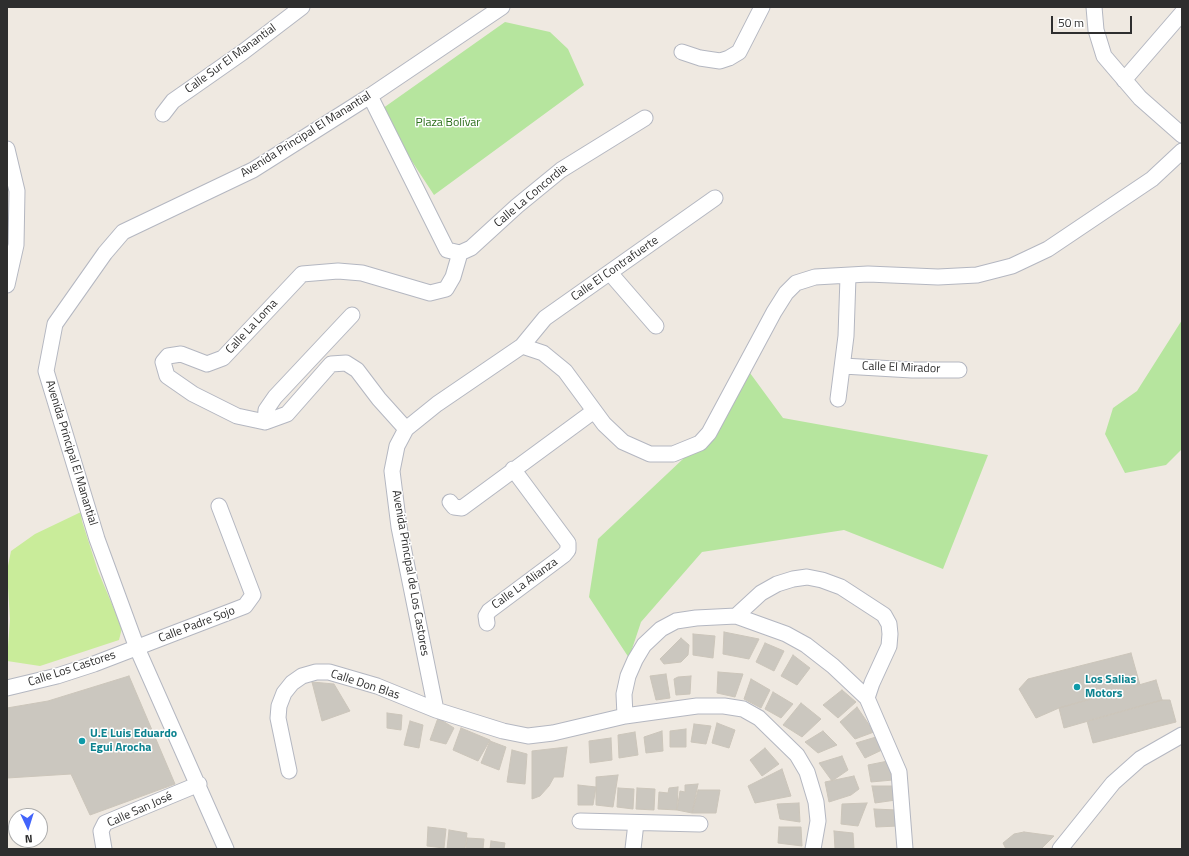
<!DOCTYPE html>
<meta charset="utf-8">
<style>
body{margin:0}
#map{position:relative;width:1189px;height:856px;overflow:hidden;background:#efe9e1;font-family:"Titillium Web",sans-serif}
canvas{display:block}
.frame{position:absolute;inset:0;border:8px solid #2e2e2e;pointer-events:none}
.north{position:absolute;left:8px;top:808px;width:40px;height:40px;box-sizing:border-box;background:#fff;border:1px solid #ababab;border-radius:50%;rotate:176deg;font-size:11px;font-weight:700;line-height:16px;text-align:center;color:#2e2e2e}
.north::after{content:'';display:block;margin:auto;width:14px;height:18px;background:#4264fb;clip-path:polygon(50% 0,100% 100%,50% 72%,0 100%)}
.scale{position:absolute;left:1051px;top:16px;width:81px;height:18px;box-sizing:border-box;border:2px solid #2e2e2e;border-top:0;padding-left:5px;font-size:12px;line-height:14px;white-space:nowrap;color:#2e2e2e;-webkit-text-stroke:3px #fff;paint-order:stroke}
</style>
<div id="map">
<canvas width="1189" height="856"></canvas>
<div class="frame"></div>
<div class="north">N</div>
<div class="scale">50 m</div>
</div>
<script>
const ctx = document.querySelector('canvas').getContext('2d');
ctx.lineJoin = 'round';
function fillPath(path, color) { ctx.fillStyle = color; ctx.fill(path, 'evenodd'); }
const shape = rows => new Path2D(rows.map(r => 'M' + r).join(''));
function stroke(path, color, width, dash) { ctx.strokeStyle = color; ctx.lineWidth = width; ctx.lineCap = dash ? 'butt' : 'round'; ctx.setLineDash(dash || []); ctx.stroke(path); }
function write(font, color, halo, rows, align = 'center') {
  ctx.font = font + ' "Titillium Web",sans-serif'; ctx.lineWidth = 3; ctx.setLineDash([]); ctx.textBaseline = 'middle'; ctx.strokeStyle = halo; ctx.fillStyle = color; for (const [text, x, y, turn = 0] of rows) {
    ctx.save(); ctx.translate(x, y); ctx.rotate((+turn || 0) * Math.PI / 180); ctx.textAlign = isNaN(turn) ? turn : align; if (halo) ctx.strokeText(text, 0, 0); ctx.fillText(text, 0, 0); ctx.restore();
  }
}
const green = shape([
 [505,22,550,32,568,49,584,85,434,195,379,111],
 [1182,320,1182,449,1166,465,1125,473,1105,434,1113,408,1137,391],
 [750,373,783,418,988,455,943,569,844,530,702,552,641,622,629,658,589,597,598,539,684,458]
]);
const pitch = shape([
 [81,512,82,521,98,571,122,628,119,640,40,666,7,661,10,619,7,571,11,551,35,534]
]);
const building = shape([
 [724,632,759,639,749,659,723,654,724,632],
 [693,634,715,636,713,658,693,655,693,634],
 [681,638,689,645,688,655,681,662,664,664,660,659,681,638],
 [765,643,784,651,774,671,756,662,765,643],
 [1131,653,1140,685,1059,708,1036,718,1019,689,1028,679,1131,653],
 [793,655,810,668,797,685,781,676,793,655],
 [718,672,743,674,735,697,717,693,718,672],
 [666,674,670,698,656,700,650,676,666,674],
 [129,676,175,784,90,815,71,774,7,778,7,708,48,701,129,676],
 [691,676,690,694,676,695,674,679,678,677,691,676],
 [751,679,770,690,761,708,744,699,751,679],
 [1156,680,1162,700,1064,728,1059,708,1156,680],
 [312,682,334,684,350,711,322,721,312,682],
 [842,690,856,702,838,718,823,705,842,690],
 [773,692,793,704,781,718,765,709,773,692],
 [1162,700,1170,700,1176,722,1093,743,1087,721,1162,700],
 [801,703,821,719,802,737,783,725,801,703],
 [857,707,874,732,855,739,840,722,857,707],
 [387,713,402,715,401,730,387,728,387,713],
 [438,718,454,728,446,744,430,740,438,718],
 [410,721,423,725,419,748,404,745,410,721],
 [717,723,735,730,729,748,712,743,717,723],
 [694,724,711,726,706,744,691,742,694,724],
 [461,728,490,740,478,761,453,750,461,728],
 [686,729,686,747,670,747,670,731,686,729],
 [662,731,663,751,646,753,644,737,662,731],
 [823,731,837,745,818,753,805,742,823,731],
 [635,732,638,755,619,758,618,735,635,732],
 [876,737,884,749,865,758,856,743,876,737],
 [611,738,612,760,590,763,589,741,611,738],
 [490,741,506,747,499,770,481,763,490,741],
 [567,747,563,777,554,777,549,786,540,796,532,799,532,751,567,747],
 [765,748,779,764,762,776,750,760,765,748],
 [512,750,527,754,525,784,507,782,512,750],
 [842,756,848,770,832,781,819,763,842,756],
 [888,761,893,780,871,782,868,765,888,761],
 [782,769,791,796,755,803,748,786,782,769],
 [618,775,613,807,596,805,596,777,618,775],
 [854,776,859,789,851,795,829,802,825,782,854,776],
 [698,784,692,813,677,810,680,791,685,792,685,785,698,784],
 [578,785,596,787,593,805,578,805,578,785],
 [872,786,897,786,896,800,875,803,872,786],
 [678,787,677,810,658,809,659,792,668,793,669,788,678,787],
 [618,788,634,789,633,809,617,807,618,788],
 [637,788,655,789,654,810,636,809,637,788],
 [698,790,720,790,716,813,692,813,698,790],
 [799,803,800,822,780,819,777,804,799,803],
 [867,803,858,826,841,824,842,804,867,803],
 [874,809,897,810,898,826,876,827,874,809],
 [428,827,446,829,444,848,427,846,428,827],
 [779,827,801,827,802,846,778,843,779,827],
 [449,830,467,833,465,849,447,849,449,830],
 [834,831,853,833,854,849,835,849,834,831],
 [1024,832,1054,836,1041,849,1006,849,1003,843,1014,834,1024,832],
 [467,838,484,839,483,849,466,849,467,838],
 [491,841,505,843,504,849,490,849,491,841]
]);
const minor = shape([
 [1094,7,1096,30,1104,56,1140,98,1182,135],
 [682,52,700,58,720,61,729,58,739,52,762,7],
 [1124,80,1182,13],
 [370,96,447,250,460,253],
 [163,114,173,101,243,52,302,7],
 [7,149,17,191,16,245,7,285],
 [460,253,471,248,517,206,561,170,645,118],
 [610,273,656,326],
 [522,346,543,353,565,371,604,424,623,442,650,454,673,454,700,443,709,433,774,312,786,293,796,283,815,277,868,274,938,277,977,275,1012,266,1048,249,1152,179,1182,151],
 [843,366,912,370,959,370],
 [838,399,846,336,848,277],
 [265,422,266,410,275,397,352,315],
 [406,429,379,399,357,370,346,363,331,364,287,414,265,422,237,416,193,394,167,376,163,362,168,356,181,354,207,364,223,358,302,274,338,271,362,273,430,293,446,289,453,277,460,253],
 [450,502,454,507,462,508,594,411],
 [736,616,761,593,777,584,793,579,807,577,822,580,841,587,884,615,889,624,890,634,889,646,872,683,867,698],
 [487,623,486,616,489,611,564,555,568,550,568,543,513,469],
 [7,688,57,676,94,664,245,606,253,595,219,506],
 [436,710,399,527,392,471,397,446,406,429,437,404,522,346,545,318,715,198],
 [625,716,624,694,628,676,635,660,644,645,661,629,676,621,696,618,736,616,786,634,806,645,833,666,867,698,899,772,905,849],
 [289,771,278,718,279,706,284,693,292,683,302,676,316,672,329,672,377,686,436,710,503,731,528,736,553,733,625,716,697,706,724,706,743,709,759,718,797,755,807,772,816,802,818,821,813,849],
 [580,821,700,824],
 [104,849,101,831,105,823,199,784],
 [226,849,137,648,97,539,46,371,55,324,105,253,123,232,253,170,370,96,502,7],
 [633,849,636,823],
 [1060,849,1113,783,1140,759,1182,735]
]);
const markers = [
 [1077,687,4,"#0f9aa8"],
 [82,741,4,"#0f9aa8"]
];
const streetNames = [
 ["Calle Sur El Manantial",231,59,-36],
 ["Avenida Principal El Manantial",306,135,-32],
 ["Calle La Concordia",531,196,-40],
 ["Calle El Contrafuerte",615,269,-35],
 ["Calle La Loma",252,327,-47],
 ["Calle El Mirador",901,368,2],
 ["Avenida Principal El Manantial",71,453,73],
 ["Avenida Principal de Los Castores",410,573,80],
 ["Calle La Alianza",525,584,-36],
 ["Calle Padre Sojo",197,625,-21],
 ["Calle Los Castores",72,669,-18],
 ["Calle Don Blas",365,685,18],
 ["Calle San José",140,810,-24]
];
const parkNames = [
 ["Plaza Bolívar",448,123]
];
const cultureNames = [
 ["Los Salias",1085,680],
 ["Motors",1085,694],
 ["U.E Luis Eduardo",90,734],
 ["Egui Arocha",90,748]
];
fillPath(green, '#b6e59e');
fillPath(pitch, '#c9ec9a');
fillPath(building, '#cbc7bf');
stroke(building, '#cbc5ba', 1);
stroke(minor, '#b4b7c1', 17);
stroke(minor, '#fff', 15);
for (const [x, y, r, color] of markers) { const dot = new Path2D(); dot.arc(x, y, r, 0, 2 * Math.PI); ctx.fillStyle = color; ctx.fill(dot); stroke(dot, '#fff', 1.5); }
write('12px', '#2e2e2e', '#fff', streetNames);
write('12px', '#2c6e1b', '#fff', parkNames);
write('bold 12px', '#0d838f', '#fff', cultureNames, 'left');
</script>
